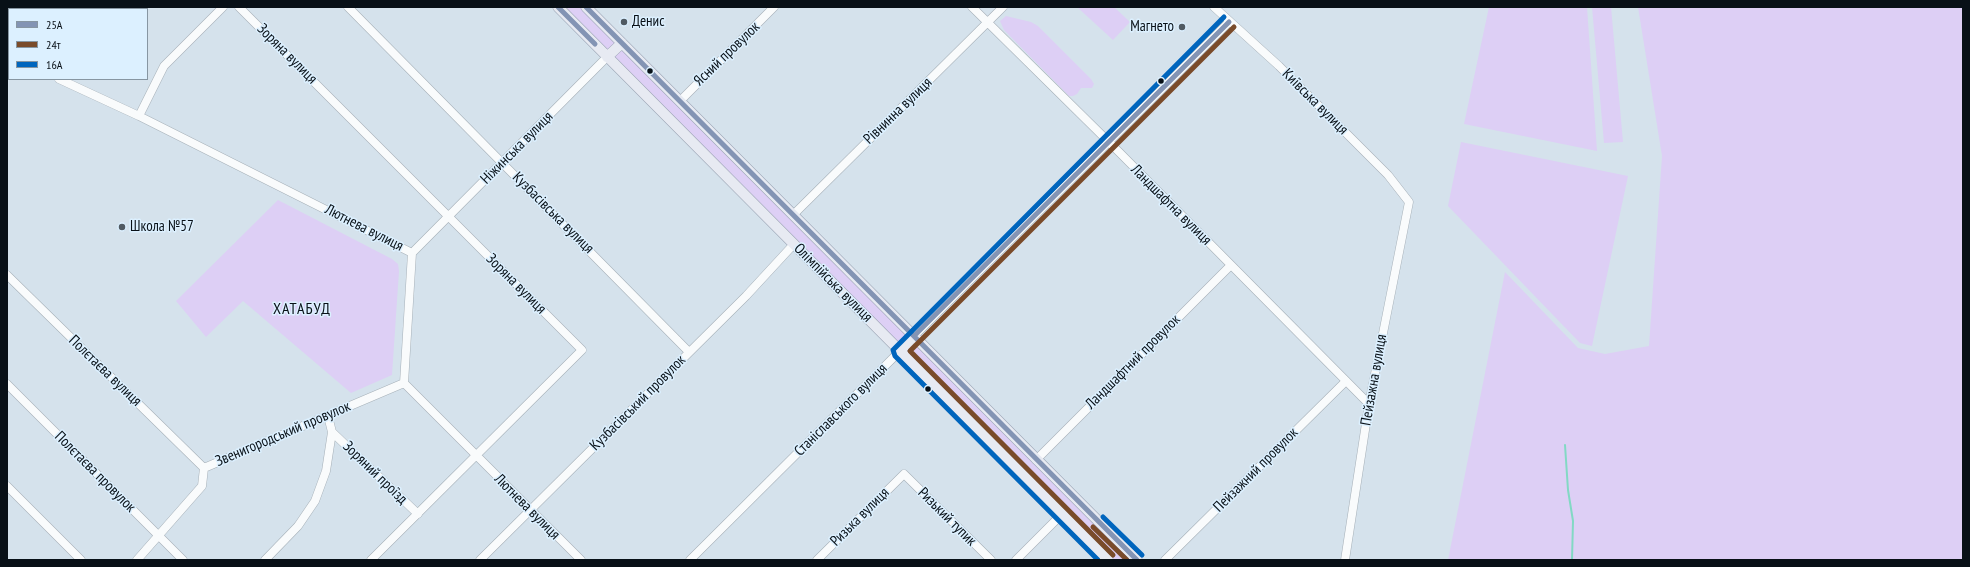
<!DOCTYPE html>
<meta charset="utf-8">
<style>
body{margin:0}
#map{position:relative;width:1970px;height:567px;overflow:hidden;background:#d5e2ec;font-family:"PT Sans Narrow",sans-serif}
canvas{display:block}
.frame{position:absolute;inset:0;border:8px solid #081017;pointer-events:none}
.legend{position:absolute;left:8px;top:8px;width:140px;height:72px;box-sizing:border-box;background:#dcf0ff;border:1px solid #8796a2;margin:0;padding:5px 7px;list-style:none;font-size:12px;color:#081017}
.legend li{display:flex;align-items:center;gap:8px;height:20px}
.legend b{width:20px;border:1px solid #8796a2}
</style>
<div id="map">
<canvas width="1970" height="567"></canvas>
<div class="frame"></div>
<ul class="legend">
<li><b style="height:5px;background:#8394b4"></b>25А</li>
<li><b style="height:5px;background:#7a4b2a"></b>24т</li>
<li><b style="height:5px;background:#0065bd"></b>16А</li>
</ul>
</div>
<script>
const ctx = document.querySelector('canvas').getContext('2d');
ctx.lineJoin = 'round';
function fillPath(path, color) { ctx.fillStyle = color; ctx.fill(path, 'evenodd'); }
const shape = rows => new Path2D(rows.map(r => 'M' + r).join(''));
function stroke(path, color, width, dash) { ctx.strokeStyle = color; ctx.lineWidth = width; ctx.lineCap = dash ? 'butt' : 'round'; ctx.setLineDash(dash || []); ctx.stroke(path); }
function write(font, color, halo, rows, align = 'center') {
  ctx.font = font + ' "PT Sans Narrow",sans-serif'; ctx.lineWidth = 3; ctx.setLineDash([]); ctx.textBaseline = 'middle'; ctx.strokeStyle = halo; ctx.fillStyle = color; for (const [text, x, y, turn = 0] of rows) {
    ctx.save(); ctx.translate(x, y); ctx.rotate((+turn || 0) * Math.PI / 180); ctx.textAlign = isNaN(turn) ? turn : align; if (halo) ctx.strokeText(text, 0, 0); ctx.fillText(text, 0, 0); ctx.restore();
  }
}
const green = shape([
 [558,7,587,7,1136,560,1108,560],
 [1077,7,1114,7,1130,22,1113,40],
 [1489,7,1587,7,1597,151,1464,124],
 [1592,7,1611,7,1623,142,1604,143],
 [1638,7,1963,7,1963,560,1448,560,1505,272,1578,348,1605,354,1649,346,1662,156],
 [1006,16,1031,22,1038,26,1091,79,1094,84,1092,88,1081,88,1077,94,1073,96,1069,96,1004,30,1000,21],
 [1461,142,1628,176,1592,346,1580,343,1448,206],
 [278,200,392,259,398,264,399,271,392,375,351,393,243,301,206,337,176,301]
]);
const stream = shape([
 [1565,445,1568,490,1573,521,1572,560]
]);
const minor = shape([
 [89,7,90,9],
 [239,7,582,350,371,560],
 [348,7,689,352],
 [972,7,1120,153,1369,404],
 [1214,7,1279,66,1388,175,1409,202,1369,404,1345,560],
 [110,9,112,7],
 [7,57,9,58],
 [59,79,139,116,412,253],
 [680,101,774,7],
 [139,116,164,66,223,7],
 [793,215,1003,7],
 [412,253,404,383,581,560],
 [412,253,607,57],
 [7,275,204,468],
 [914,336,1229,22],
 [7,384,183,560],
 [332,432,418,514],
 [1036,460,1231,265],
 [204,468,404,383],
 [7,486,81,560],
 [137,560,202,486,204,468],
 [265,560,298,526,315,501,326,471,332,432,328,416],
 [480,560,746,296,794,244],
 [690,560,900,351],
 [817,560,904,474,991,560],
 [1016,560,1063,513],
 [1165,560,1346,381]
]);
const major = shape([
 [558,7,1108,560],
 [586,7,1137,560],
 [607,57,622,43],
 [900,351,914,336]
]);
const bus1 = shape([
 [558,7,595,44],
 [586,7,1137,560],
 [914,336,1229,22]
]);
const bus2 = shape([
 [1093,527,1127,560],
 [1113,555,910,351,1234,27]
]);
const bus3 = shape([
 [1103,517,1142,555],
 [1098,560,895,356,893,350,1224,17]
]);
const markers = [
 [624,22,4,"#505a62"],
 [1182,27,4,"#505a62"],
 [650,71,3.5,"#081017"],
 [1161,81,3.5,"#081017"],
 [122,227,4,"#505a62"],
 [928,389,3.5,"#081017"]
];
const poiNames = [
 ["Денис",632,22],
 ["Магнето",1174,27,"right"],
 ["Школа №57",130,227]
];
const streetNames = [
 ["Зоряна вулиця",287,54,45],
 ["Ясний провулок",727,54,-44],
 ["Київська вулиця",1315,102,45],
 ["Рівнинна вулиця",898,111,-44],
 ["Ніжинська вулиця",517,148,-45],
 ["Ландшафтна вулиця",1171,205,45],
 ["Кузбасівська вулиця",553,213,45],
 ["Лютнева вулиця",364,228,27],
 ["Олімпійська вулиця",833,283,45],
 ["Зоряна вулиця",516,284,45],
 ["Ландшафтний провулок",1133,362,-45],
 ["Полєтаєва вулиця",105,371,44],
 ["Пейзажна вулиця",1374,380,-80],
 ["Кузбасівський провулок",638,403,-45],
 ["Станіславського вулиця",841,410,-45],
 ["Звенигородський провулок",283,434,-23],
 ["Пейзажний провулок",1256,470,-45],
 ["Полєтаєва провулок",95,472,45],
 ["Зоряний проїзд",375,473,44],
 ["Лютнева вулиця",527,507,45],
 ["Ризька вулиця",860,517,-45],
 ["Ризький тупик",947,517,45]
];
const neighbourhoodNames = [
 ["ХАТАБУД",302,309]
];
fillPath(green, '#ddcff5');
stroke(stream, '#82d9c4', 2);
stroke(minor, '#a6b0b8', 9);
stroke(major, '#9da6b6', 11);
stroke(minor, '#f9fbfc', 8);
stroke(major, '#e7eaf2', 10);
stroke(bus1, '#8394b4', 5);
stroke(bus2, '#7a4b2a', 5);
stroke(bus3, '#0065bd', 5);
for (const [x, y, r, color] of markers) { const dot = new Path2D(); dot.arc(x, y, r, 0, 2 * Math.PI); ctx.fillStyle = color; ctx.fill(dot); stroke(dot, '#dcf0ff', 1.5); }
write('15px', '#081017', '#dcf0ff', poiNames, 'left');
write('15px', '#081017', '#dcf0ff', streetNames);
ctx.letterSpacing = '1px';
write('16px', '#081017', '#dcf0ff', neighbourhoodNames);
ctx.letterSpacing = '0px';
</script>
